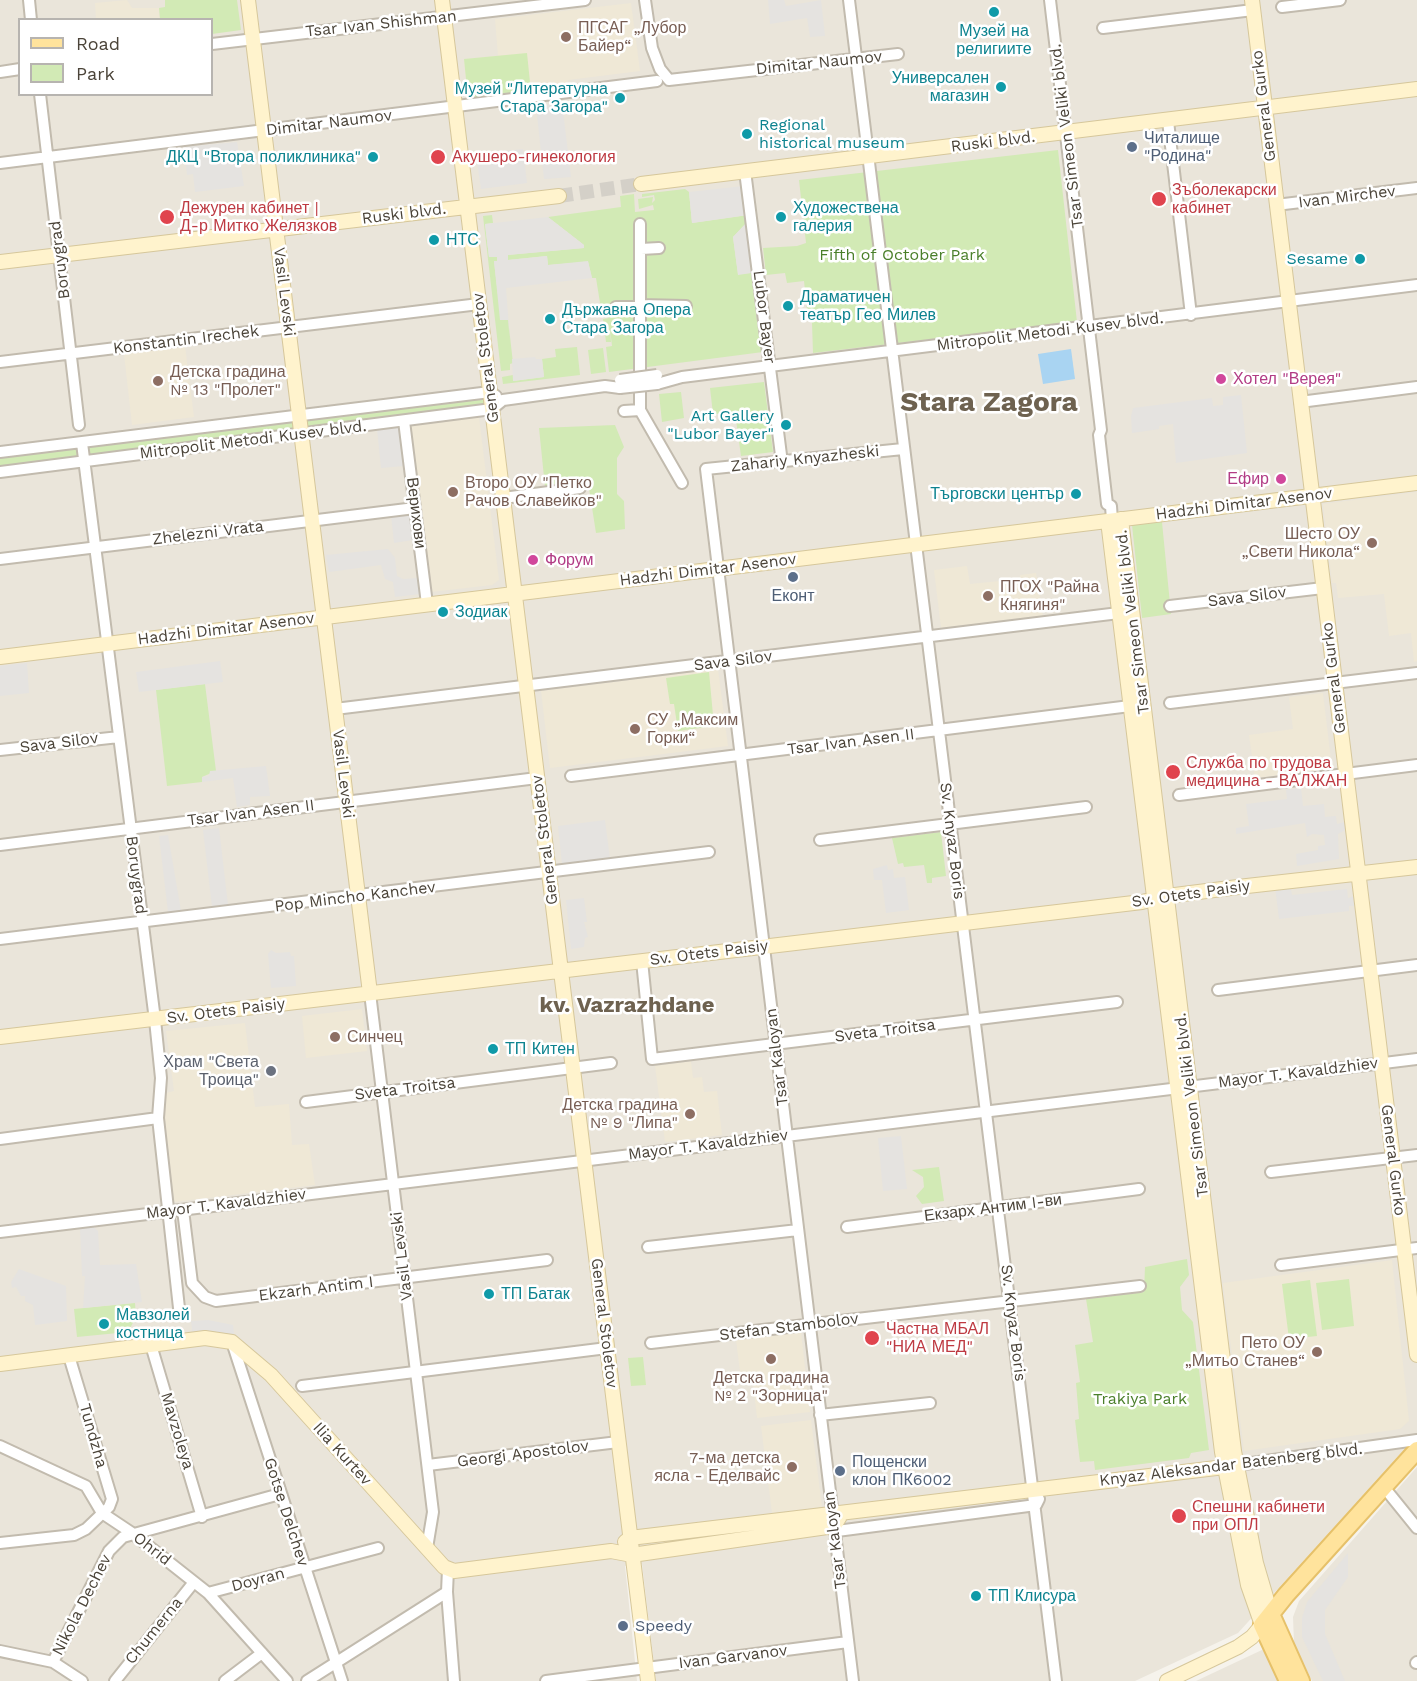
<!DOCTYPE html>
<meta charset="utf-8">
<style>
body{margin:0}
#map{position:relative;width:1417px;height:1681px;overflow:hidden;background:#f6f3ec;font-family:"Work Sans",sans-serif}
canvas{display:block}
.legend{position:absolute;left:18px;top:18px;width:195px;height:78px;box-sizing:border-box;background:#fff;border:2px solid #b7b4b0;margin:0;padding:8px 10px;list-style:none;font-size:18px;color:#4b4439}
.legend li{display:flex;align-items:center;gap:12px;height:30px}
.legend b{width:30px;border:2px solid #b7b4b0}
</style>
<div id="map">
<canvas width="1417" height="1681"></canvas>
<ul class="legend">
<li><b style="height:8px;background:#ffe39c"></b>Road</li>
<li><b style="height:16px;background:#d2eab5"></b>Park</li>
</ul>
</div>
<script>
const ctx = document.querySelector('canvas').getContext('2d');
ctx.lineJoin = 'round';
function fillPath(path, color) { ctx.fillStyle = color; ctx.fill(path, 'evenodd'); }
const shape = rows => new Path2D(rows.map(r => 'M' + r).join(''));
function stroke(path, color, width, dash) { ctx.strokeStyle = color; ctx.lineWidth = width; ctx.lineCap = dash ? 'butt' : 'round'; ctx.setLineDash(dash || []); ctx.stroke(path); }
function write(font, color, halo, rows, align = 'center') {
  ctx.font = font + ' "Work Sans",sans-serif'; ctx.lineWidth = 5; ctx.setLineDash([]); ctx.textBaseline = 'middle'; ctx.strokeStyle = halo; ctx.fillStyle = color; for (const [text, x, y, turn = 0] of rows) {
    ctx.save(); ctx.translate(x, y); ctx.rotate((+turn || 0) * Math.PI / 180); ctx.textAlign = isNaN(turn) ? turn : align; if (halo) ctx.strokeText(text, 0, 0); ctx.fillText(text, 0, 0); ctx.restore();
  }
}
const residential = shape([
 [0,0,1417,0,1417,1435,1238,1633,1135,1681,656,1681,642,1564,625,1566,637,1681,0,1681],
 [20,20,212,20,212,94,20,94],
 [1417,1467,1417,1681,1312,1681,1294,1643,1293,1617,1299,1601],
 [1264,1649,1278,1681,1196,1681]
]);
const education = shape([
 [127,0,132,8,159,8,160,19,96,19,95,3],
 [631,3,640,71,568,80,569,87,468,99,464,59,498,56,495,19],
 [185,346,194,417,132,425,124,354],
 [479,417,499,580,492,585,431,592,409,425],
 [1417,492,1417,661,1414,662,1411,633,1389,636,1384,594,1338,598,1336,583,1332,583,1323,504],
 [967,566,970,584,1020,579,1020,575,1036,573,1043,616,941,628,934,570],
 [718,669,728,746,550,768,541,691],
 [1323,693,1332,769,1255,778,1249,735,1293,729,1289,697],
 [362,1009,367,1051,306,1058,302,1016],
 [245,1023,255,1107,289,1104,292,1145,309,1144,315,1185,174,1202,162,1094,174,1091,166,1031],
 [691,1061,693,1078,702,1077,704,1092,717,1091,722,1135,665,1142,655,1066],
 [1392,1260,1409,1421,1400,1429,1244,1451,1223,1283],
 [801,1332,810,1412,757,1418,753,1384,741,1379,736,1340],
 [811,1420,822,1507,772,1513,761,1426]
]);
const green = shape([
 [165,0,237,0,241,30,212,34,212,20,160,19,159,8,165,7],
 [527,53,531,92,468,99,464,59],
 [1058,150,1077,322,813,353,812,323,808,320,804,281,787,283,785,273,766,275,763,248,797,246,806,243,799,180],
 [685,189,689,192,692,223,748,215,749,220,733,237,738,274,751,273,763,352,609,372,606,347,612,346,609,320,611,342,606,342,603,319,609,318,608,309,601,309,596,278,592,278,588,262,548,265,547,256,508,260,507,255,584,248,584,245,548,217,621,207,620,196,634,194,635,212,654,210,653,205,639,209,638,199,653,197,652,203,655,200,654,195,642,197,642,194],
 [492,215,493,223,485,224,489,257,497,256,497,261,494,261,501,320,508,319,513,363,510,364,510,370,501,371,483,216],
 [577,347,580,375,503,384,502,377,513,375,513,381,544,377,542,359,556,357,555,349],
 [603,348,606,372,591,374,588,350],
 [764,382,773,452,741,456,735,413,713,414,710,388],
 [490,392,492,409,0,472,0,452],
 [681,392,684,418,662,422,659,394],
 [615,425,624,447,617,458,617,494,624,501,625,529,596,533,588,482,545,487,539,428],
 [1162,522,1171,614,1142,618,1132,525],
 [709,672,714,726,678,731,674,704,670,704,666,678],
 [205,684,216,771,202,777,202,782,167,786,156,690],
 [941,832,946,876,932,878,932,883,927,883,924,865,904,867,903,863,898,864,892,838],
 [939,1167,944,1201,922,1204,916,1196,924,1187,923,1177,912,1170],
 [1187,1259,1189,1275,1180,1287,1182,1310,1193,1322,1209,1450,1191,1453,1189,1458,1095,1470,1094,1461,1080,1462,1075,1420,1079,1419,1076,1383,1080,1382,1075,1345,1093,1342,1086,1299,1144,1292,1145,1267],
 [1349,1279,1354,1326,1322,1330,1316,1283],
 [1310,1280,1317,1336,1289,1339,1282,1284],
 [135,1303,136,1317,128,1332,77,1337,74,1309],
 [643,1357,646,1385,631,1386,628,1358]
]);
const parking = shape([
 [768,0,784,0,786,6,821,0,825,36,810,37,807,18,770,24],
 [562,103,571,177,544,179,536,106],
 [237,142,244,186,195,192,193,174,187,175,184,147],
 [523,149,527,183,481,189,476,154],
 [744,186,748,215,692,223,689,192],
 [548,217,584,245,584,248,508,255,508,260,547,256,548,265,588,261,592,278,506,288,510,341,508,320,500,320,494,261,497,261,497,257,489,257,485,224],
 [749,220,763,346,760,345,751,273,738,275,733,237],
 [535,357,536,359,542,359,544,377,513,381,512,359],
 [1241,395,1247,453,1176,463,1173,424,1159,426,1159,429,1132,433,1131,416,1133,408,1212,398,1213,406,1223,405,1223,397],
 [399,426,403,466,381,468,377,429],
 [410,512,413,540,394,543,391,515],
 [388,549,395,558,397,576,403,579,418,578,420,594,395,597,393,582,385,579,381,565,329,572,326,555],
 [220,661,223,682,139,692,136,672],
 [27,663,29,693,0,696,0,666],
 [266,766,270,796,250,797,250,805,237,807,233,778,202,782,202,777,209,776,210,771],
 [1301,788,1303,806,1324,804,1325,817,1336,816,1337,824,1345,822,1345,830,1338,834,1339,859,1297,866,1296,854,1318,850,1318,846,1325,845,1324,835,1312,834,1307,837,1305,823,1236,834,1236,828,1249,826,1246,804,1287,799,1286,790],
 [605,820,610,859,562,864,558,826],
 [219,828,228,905,212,907,203,830],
 [168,835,181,911,168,912,159,836],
 [887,865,888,870,893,869,894,878,905,877,909,910,886,913,882,880,874,880,873,869],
 [1290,885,1292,895,1347,889,1348,898,1354,896,1355,906,1349,906,1349,911,1279,919,1275,887],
 [584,898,587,922,584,922,588,937,585,938,584,947,571,949,566,900],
 [271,950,276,953,290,952,291,956,294,956,296,986,271,988,268,954],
 [901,1136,907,1189,883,1191,878,1138],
 [94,1227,98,1231,100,1265,136,1264,142,1302,83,1308,85,1276,82,1276,80,1228],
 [19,1269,66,1286,67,1321,35,1325,33,1305,25,1301,25,1296,21,1296,16,1287,12,1288,11,1282],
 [208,1320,233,1325,234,1334,193,1337,191,1321],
 [1348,1553,1348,1577,1325,1610,1325,1634,1345,1681,1323,1681,1302,1637,1302,1618,1307,1602]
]);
const water = shape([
 [1071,349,1075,379,1043,384,1038,354]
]);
const secondaryTunnel = shape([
 [559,196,641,184]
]);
const street = shape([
 [29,0,31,20],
 [645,0,652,48,660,69,669,80,898,54],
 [849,0,1056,1681],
 [1050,0,1101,430,1099,435,1107,504,1111,506,1112,520],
 [1282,7,1340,0],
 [1103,28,1253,10],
 [212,44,585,0],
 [0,72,20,69],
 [40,94,79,425],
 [1168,121,1191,315],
 [0,163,657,81],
 [745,171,782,463],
 [1276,205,1417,188],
 [640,224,640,410,682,483],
 [641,249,659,248],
 [640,305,686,306],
 [616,307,640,307],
 [0,362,479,304],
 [657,384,682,377,1417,285],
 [1300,402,1417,387],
 [624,411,640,410],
 [404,421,427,604],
 [82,443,155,1020,161,1078,158,1118,179,1308],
 [0,452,490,392,496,396],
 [0,472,492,409,503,400,605,386,620,388],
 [503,498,580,488],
 [0,559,415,508],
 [1170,606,1323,588],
 [1170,703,1417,673],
 [335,709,1127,612],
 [0,750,119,737],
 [571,776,1130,706],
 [1179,795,1417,765],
 [820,840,1086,807],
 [0,845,537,778],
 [0,939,709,852],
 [642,961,652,1059,1117,1002],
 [1218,990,1417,965],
 [370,993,433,1512,427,1548],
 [306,1102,611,1063],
 [0,1139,158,1118],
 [1271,1172,1417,1155],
 [183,1210,192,1283,205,1297,216,1301,547,1260],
 [847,1227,1139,1189],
 [0,1232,1417,1059],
 [648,1247,798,1230],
 [1281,1265,1417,1248],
 [232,1342,342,1681],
 [651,1343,1140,1286],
 [151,1345,202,1517],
 [302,1386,607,1348],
 [820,1415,930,1403],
 [0,1446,86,1486,102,1513,132,1533,208,1593,287,1681],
 [428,1465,618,1442],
 [1237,1465,1417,1440],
 [1383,1486,1417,1528],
 [834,1526,837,1531,1036,1505,1039,1499],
 [0,1543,74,1535,86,1529,109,1507,112,1499,69,1356],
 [448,1569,447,1592,454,1681],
 [208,1593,378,1548],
 [0,1651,53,1662,82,1681],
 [53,1662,109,1551,123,1537,280,1494],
 [1416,1663,1417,1662],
 [115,1681,194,1582],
 [225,1681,262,1653],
 [307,1681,447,1592],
 [546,1681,848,1642],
 [853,1681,706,469,903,449]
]);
const secondary = shape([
 [248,0,370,993],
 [442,0,648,1681],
 [1252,0,1417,1355],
 [641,184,1417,89],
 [0,262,559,196],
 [1121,519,1234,1451,1256,1563,1271,1614],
 [1108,521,1222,1452,1248,1585,1262,1625,1252,1637,1238,1647,1167,1681],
 [0,657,1417,483],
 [0,1037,1142,902,1167,896,1238,887,1417,867],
 [0,1364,205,1338,232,1342,271,1375,444,1567,454,1571,611,1551,632,1555,834,1526,842,1513],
 [625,1542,630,1538,1233,1466]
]);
const primary = shape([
 [1271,1614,1301,1681],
 [1288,1681,1262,1625,1286,1595,1417,1450]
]);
const streetBridge = shape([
 [620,380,657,375],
 [620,388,657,384]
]);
const markers = [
 [994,12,6,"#0f9aa8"],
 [566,37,6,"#8d6e63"],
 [1001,87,6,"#0f9aa8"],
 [620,98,6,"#0f9aa8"],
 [747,134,6,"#0f9aa8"],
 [1132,147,6,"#5c6f8a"],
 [373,157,6,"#0f9aa8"],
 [438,157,8,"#e0444e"],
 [1159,199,8,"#e0444e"],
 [167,217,8,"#e0444e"],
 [781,217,6,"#0f9aa8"],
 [434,240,6,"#0f9aa8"],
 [1360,259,6,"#0f9aa8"],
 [788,306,6,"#0f9aa8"],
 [550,319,6,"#0f9aa8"],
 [1221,379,6,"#d1479c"],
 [158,381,6,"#8d6e63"],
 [786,425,6,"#0f9aa8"],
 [1281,479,6,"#d1479c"],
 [453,492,6,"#8d6e63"],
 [1076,494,6,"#0f9aa8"],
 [1372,543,6,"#8d6e63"],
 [533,560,6,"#d1479c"],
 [793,577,6,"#5c6f8a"],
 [988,596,6,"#8d6e63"],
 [443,612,6,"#0f9aa8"],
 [635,729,6,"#8d6e63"],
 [1173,772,8,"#e0444e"],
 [335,1037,6,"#8d6e63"],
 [493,1049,6,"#0f9aa8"],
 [271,1071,6,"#6b7280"],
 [690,1114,6,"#8d6e63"],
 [489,1294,6,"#0f9aa8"],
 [104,1324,6,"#0f9aa8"],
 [872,1338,8,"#e0444e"],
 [1317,1352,6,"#8d6e63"],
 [771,1359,6,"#8d6e63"],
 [792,1467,6,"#8d6e63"],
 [840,1471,6,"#5c6f8a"],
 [1179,1516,8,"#e0444e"],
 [976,1596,6,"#0f9aa8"],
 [623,1626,6,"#5c6f8a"]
];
const streetNames = [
 ["Tsar Ivan Shishman",381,24,-6],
 ["Dimitar Naumov",819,63,-6],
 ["General Gurko",1264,106,-97],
 ["Dimitar Naumov",329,123,-7],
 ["Tsar Simeon Veliki blvd.",1067,136,-97],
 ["Ruski blvd.",993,142,-7],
 ["Ivan Mirchev",1347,197,-7],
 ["Ruski blvd.",404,214,-7],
 ["Boruygrad",60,260,-97],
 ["Vasil Levski",284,292,83],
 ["Lubor Bayer",764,317,83],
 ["Mitropolit Metodi Kusev blvd.",1050,332,-7],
 ["Konstantin Irechek",186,340,-7],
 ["General Stoletov",486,358,-97],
 ["Mitropolit Metodi Kusev blvd.",253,440,-7],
 ["Zahariy Knyazheski",805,459,-6],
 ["Hadzhi Dimitar Asenov",1244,504,-7],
 ["Верихови",416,513,83],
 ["Zhelezni Vrata",208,533,-7],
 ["Hadzhi Dimitar Asenov",708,570,-7],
 ["Sava Silov",1247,597,-7],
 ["Tsar Simeon Veliki blvd.",1133,622,-97],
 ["Hadzhi Dimitar Asenov",226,629,-7],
 ["Sava Silov",733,661,-7],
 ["General Gurko",1334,678,-97],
 ["Tsar Ivan Asen II",851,742,-7],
 ["Sava Silov",59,743,-7],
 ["Vasil Levski",343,774,83],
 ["Tsar Ivan Asen II",251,813,-7],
 ["General Stoletov",545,840,-97],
 ["Sv. Knyaz Boris",952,841,83],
 ["Boruygrad",136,875,83],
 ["Sv. Otets Paisiy",1191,894,-8],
 ["Pop Mincho Kanchev",355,897,-7],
 ["Sv. Otets Paisiy",709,953,-7],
 ["Sv. Otets Paisiy",226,1011,-7],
 ["Sveta Troitsa",885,1031,-7],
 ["Tsar Kaloyan",777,1057,-97],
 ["Mayor T. Kavaldzhiev",1298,1073,-7],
 ["Sveta Troitsa",405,1089,-7],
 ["Tsar Simeon Veliki blvd.",1192,1105,-97],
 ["Mayor T. Kavaldzhiev",708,1145,-7],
 ["General Gurko",1393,1160,83],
 ["Mayor T. Kavaldzhiev",226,1204,-7],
 ["Екзарх Антим I-ви",993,1208,-7],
 ["Vasil Levski",402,1256,-97],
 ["Ekzarh Antim I",316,1289,-7],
 ["General Stoletov",604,1323,83],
 ["Sv. Knyaz Boris",1013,1323,83],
 ["Stefan Stambolov",789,1327,-7],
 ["Mavzoleya",177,1431,73],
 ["Tundzha",93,1436,74],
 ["Ilia Kurtev",342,1454,48],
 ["Georgi Apostolov",523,1454,-7],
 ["Knyaz Aleksandar Batenberg blvd.",1231,1465,-7],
 ["Gotse Delchev",286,1512,72],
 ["Tsar Kaloyan",835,1540,-97],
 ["Ohrid",152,1549,38],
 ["Doyran",258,1580,-15],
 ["Nikola Dechev",82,1605,-63],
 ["Chumerna",154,1631,-51],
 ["Ivan Garvanov",733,1657,-7]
];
const educationNames = [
 ["ПГСАГ „Лубор",578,28],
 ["Байер“",578,46],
 ["Детска градина",170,372],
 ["№ 13 \"Пролет\"",170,390],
 ["Второ ОУ \"Петко",465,483],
 ["Рачов Славейков\"",465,501],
 ["Шесто ОУ",1360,534,"right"],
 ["„Свети Никола“",1360,552,"right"],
 ["ПГОХ \"Райна",1000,587],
 ["Княгиня\"",1000,605],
 ["СУ „Максим",647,720],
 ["Горки“",647,738],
 ["Синчец",347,1037],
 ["Детска градина",678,1105,"right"],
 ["№ 9 \"Липа\"",678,1123,"right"],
 ["Пето ОУ",1305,1343,"right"],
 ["„Митьо Станев“",1305,1361,"right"],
 ["Детска градина",771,1378,"center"],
 ["№ 2 \"Зорница\"",771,1396,"center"],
 ["7-ма детска",780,1458,"right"],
 ["ясла - Еделвайс",780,1476,"right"]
];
const cultureNames = [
 ["Музей на",994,31,"center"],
 ["религиите",994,49,"center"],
 ["Универсален",989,78,"right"],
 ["магазин",989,96,"right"],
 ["Музей \"Литературна",608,89,"right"],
 ["Стара Загора\"",608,107,"right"],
 ["Regional",759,125],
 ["historical museum",759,143],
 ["ДКЦ \"Втора поликлиника\"",361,157,"right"],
 ["Художествена",793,208],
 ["галерия",793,226],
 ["НТС",446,240],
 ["Sesame",1348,259,"right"],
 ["Драматичен",800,297],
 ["театър Гео Милев",800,315],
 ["Държавна Опера",562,310],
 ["Стара Загора",562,328],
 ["Art Gallery",774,416,"right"],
 ["\"Lubor Bayer\"",774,434,"right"],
 ["Търговски център",1064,494,"right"],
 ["Зодиак",455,612],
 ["ТП Китен",505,1049],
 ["ТП Батак",501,1294],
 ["Мавзолей",116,1315],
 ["костница",116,1333],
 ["ТП Клисура",988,1596]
];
const serviceNames = [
 ["Читалище",1144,138],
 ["\"Родина\"",1144,156],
 ["Еконт",793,596,"center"],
 ["Пощенски",852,1462],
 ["клон ПК6002",852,1480],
 ["Speedy",635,1626]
];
const healthNames = [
 ["Акушеро-гинекология",452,157],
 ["Зъболекарски",1172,190],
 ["кабинет",1172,208],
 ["Дежурен кабинет |",180,208],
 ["Д-р Митко Желязков",180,226],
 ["Служба по трудова",1186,763],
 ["медицина - ВАЛЖАН",1186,781],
 ["Частна МБАЛ",886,1329],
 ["\"НИА МЕД\"",886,1347],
 ["Спешни кабинети",1192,1507],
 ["при ОПЛ",1192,1525]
];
const parkNames = [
 ["Fifth of October Park",902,255],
 ["Trakiya Park",1140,1399]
];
const hotelNames = [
 ["Хотел \"Верея\"",1233,379],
 ["Ефир",1269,479,"right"],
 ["Форум",545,560]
];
const worshipNames = [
 ["Храм \"Света",259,1062],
 ["Троица\"",259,1080]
];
const districtNames = [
 ["kv. Vazrazhdane",627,1006]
];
const townNames = [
 ["Stara Zagora",989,403]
];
fillPath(residential, '#eae5da');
fillPath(education, '#efe8d6');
fillPath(green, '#d2eab5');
fillPath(parking, '#e5e3e0');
fillPath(water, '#a9d4f2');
stroke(secondaryTunnel, '#d4d0c8', 14, [14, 7]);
stroke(street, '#c2bbae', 14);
stroke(secondary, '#d6c79b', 16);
stroke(primary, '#e6c16a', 20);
stroke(street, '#fff', 10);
stroke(secondary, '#fff3cd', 14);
stroke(primary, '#ffe39c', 16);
stroke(streetBridge, '#c2bbae', 14, []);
stroke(streetBridge, '#fff', 10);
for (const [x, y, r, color] of markers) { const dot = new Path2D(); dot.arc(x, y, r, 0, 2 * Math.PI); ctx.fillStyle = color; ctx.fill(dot); stroke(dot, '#fff', 2); }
write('16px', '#4b4439', '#fff', streetNames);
write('16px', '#785e54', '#fff', educationNames, 'left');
write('16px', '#0d838f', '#fff', cultureNames, 'left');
write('16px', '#4e5e75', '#fff', serviceNames, 'left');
write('16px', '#be3a42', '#fff', healthNames, 'left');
write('16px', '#4a7f2a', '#fff', parkNames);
write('16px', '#b23c85', '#fff', hotelNames, 'left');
write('16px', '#5b616d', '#fff', worshipNames, 'right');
write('bold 22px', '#6e6250', '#fff', districtNames);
write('bold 28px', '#6e6250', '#fff', townNames);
</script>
